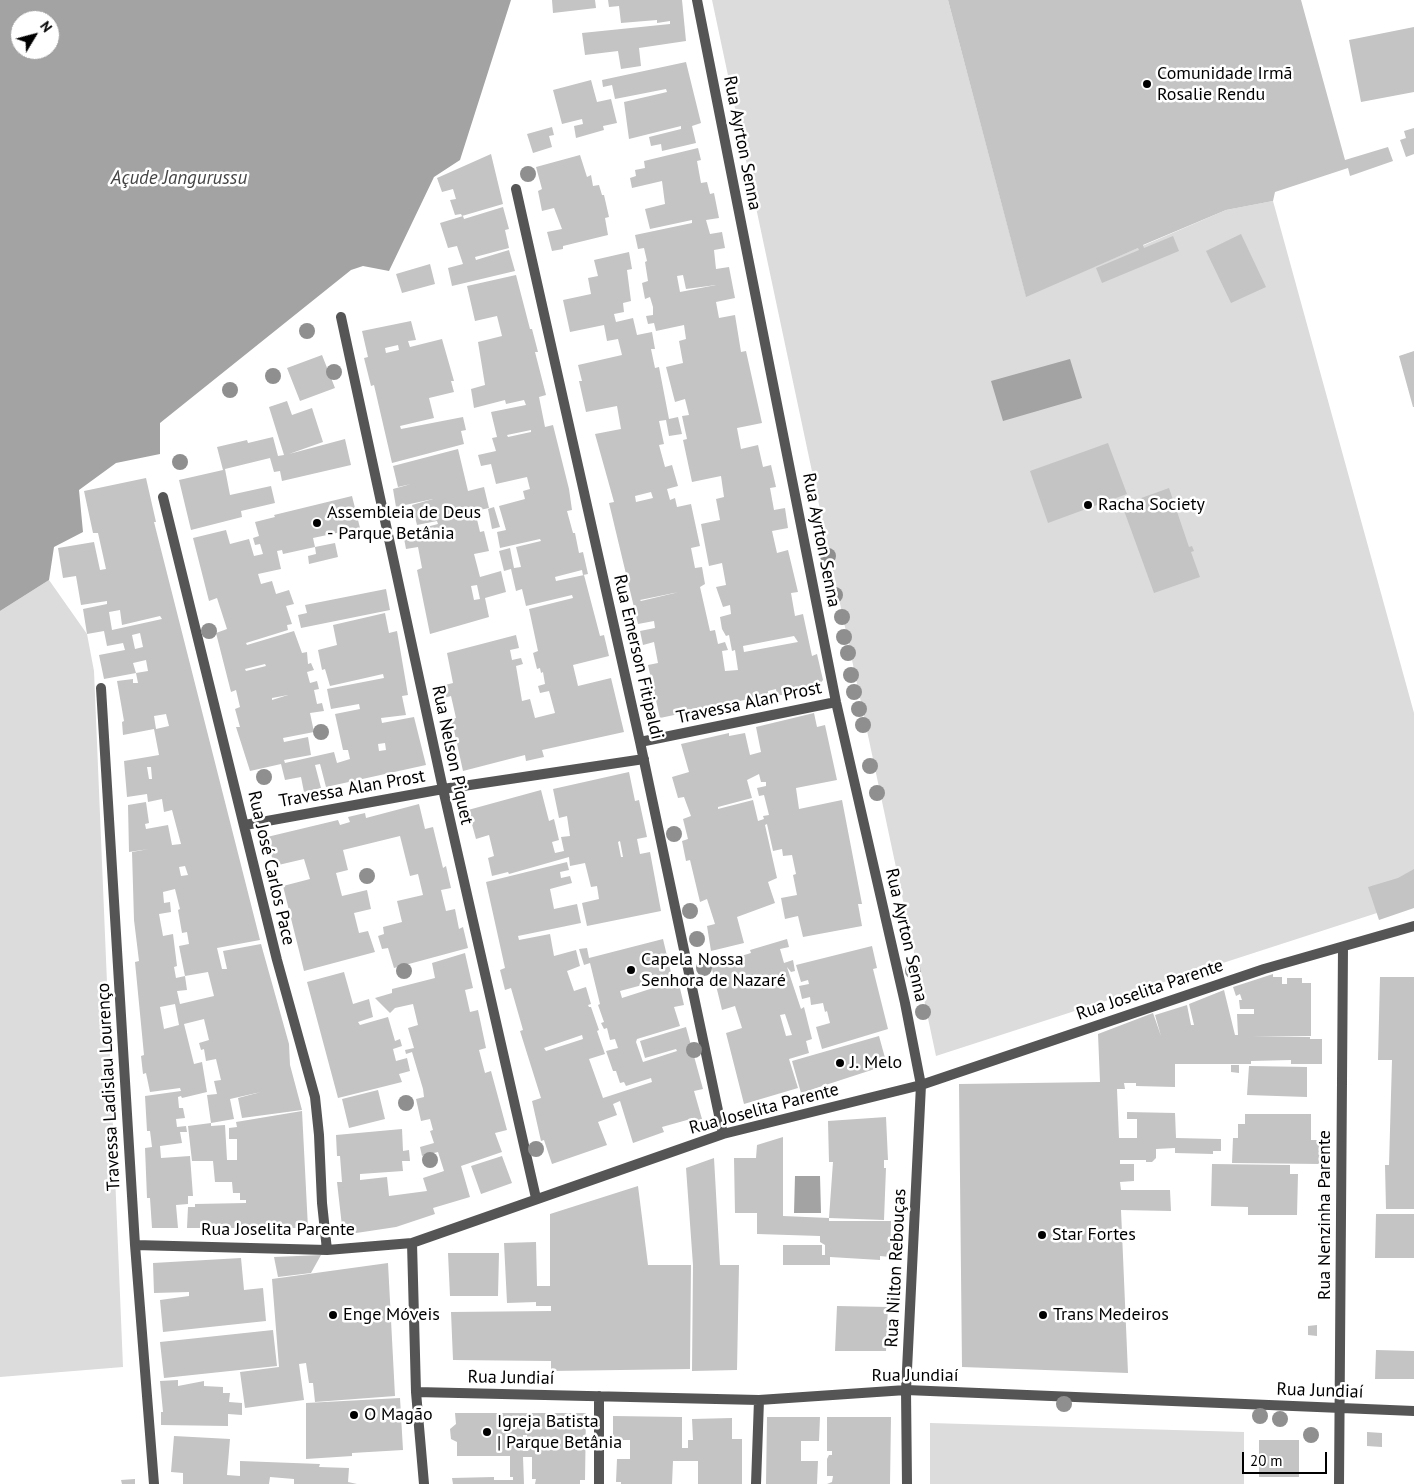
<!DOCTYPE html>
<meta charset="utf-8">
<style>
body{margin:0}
#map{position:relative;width:1414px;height:1484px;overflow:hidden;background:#fff;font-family:"PT Sans",sans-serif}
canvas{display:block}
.north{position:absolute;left:10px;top:10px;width:50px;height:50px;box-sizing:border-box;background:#fff;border:1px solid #999;border-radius:50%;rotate:53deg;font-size:14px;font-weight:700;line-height:20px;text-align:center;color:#000}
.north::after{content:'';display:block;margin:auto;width:18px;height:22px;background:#000;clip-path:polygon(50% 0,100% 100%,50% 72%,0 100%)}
.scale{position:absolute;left:1242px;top:1452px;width:85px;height:22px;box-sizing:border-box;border:2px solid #000;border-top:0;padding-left:6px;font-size:15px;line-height:18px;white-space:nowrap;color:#000;-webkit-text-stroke:4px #fff;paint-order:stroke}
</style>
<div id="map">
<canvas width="1414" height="1484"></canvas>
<div class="north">N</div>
<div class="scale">20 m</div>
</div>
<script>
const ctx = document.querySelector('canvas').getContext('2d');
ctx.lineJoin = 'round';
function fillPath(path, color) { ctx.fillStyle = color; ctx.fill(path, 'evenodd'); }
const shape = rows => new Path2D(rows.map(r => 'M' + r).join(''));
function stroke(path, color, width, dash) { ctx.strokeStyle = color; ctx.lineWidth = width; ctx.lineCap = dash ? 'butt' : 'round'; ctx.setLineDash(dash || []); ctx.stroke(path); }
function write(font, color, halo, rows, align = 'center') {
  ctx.font = font + ' "PT Sans",sans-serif'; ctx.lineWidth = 5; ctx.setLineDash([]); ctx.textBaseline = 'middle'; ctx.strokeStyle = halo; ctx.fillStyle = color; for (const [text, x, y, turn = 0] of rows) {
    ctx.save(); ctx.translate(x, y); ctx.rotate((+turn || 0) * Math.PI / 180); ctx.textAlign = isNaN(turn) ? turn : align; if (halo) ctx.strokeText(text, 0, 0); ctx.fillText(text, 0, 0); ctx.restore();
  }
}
const green = shape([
 [712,0,948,0,1026,296,1226,210,1273,201,1414,713,1414,901,936,1056],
 [49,580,87,634,94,671,123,1367,0,1377,0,611],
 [930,1423,1244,1432,1244,1484,930,1484]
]);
const water = shape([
 [0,0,511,0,460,160,434,177,389,271,363,266,351,270,160,423,160,454,116,463,79,490,83,532,54,547,49,580,0,611],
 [20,20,50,20,50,50,20,50],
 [1070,359,1082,398,1003,421,991,381],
 [795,1176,820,1176,821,1213,794,1213]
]);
const building = shape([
 [552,0,595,0,596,8,553,13],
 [608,0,682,0,686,41,639,48,641,66,621,69,618,51,585,55,582,33,670,24,670,21,657,23,657,20,621,23,619,6,609,7],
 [948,0,1301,0,1345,160,1388,147,1393,161,1350,176,1348,168,1275,192,1273,201,1226,210,1143,245,1144,248,1173,236,1179,251,1102,283,1096,268,1139,250,1138,248,1026,297],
 [1414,27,1414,92,1361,102,1349,40],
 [686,62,701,123,692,126,696,143,662,151,661,144,651,146,649,137,681,129,681,126,629,139,624,102,667,92,666,89,615,99,612,85,603,87,602,80],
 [591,80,597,102,611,99,617,123,603,126,604,130,576,138,574,126,583,124,582,119,562,124,553,90],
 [552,127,554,135,549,136,552,147,533,153,527,134],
 [1414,128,1414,154,1406,157,1400,140,1406,138,1404,131],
 [698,148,701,160,697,161,701,183,707,182,710,194,714,193,719,218,706,220,710,234,722,232,725,248,714,250,716,269,729,267,735,298,716,302,719,318,735,315,741,352,746,351,762,423,737,428,741,449,758,445,763,467,771,465,776,487,770,488,774,510,785,508,788,528,772,531,777,553,788,550,798,592,791,593,795,616,803,614,812,656,817,654,823,680,818,686,777,696,776,689,768,691,768,695,660,718,648,665,658,663,654,642,643,645,640,631,655,628,654,621,638,624,609,503,614,502,595,434,621,429,617,406,586,412,579,381,582,381,578,365,622,355,618,339,607,341,604,325,570,332,563,300,591,294,588,278,598,276,594,260,629,252,632,269,627,270,631,301,623,303,624,312,614,314,616,322,633,318,637,335,652,332,655,349,651,349,655,368,659,367,669,419,678,417,682,434,669,436,666,420,659,421,664,444,659,445,665,467,672,465,678,486,667,489,670,500,675,498,677,507,691,504,700,546,691,548,695,568,702,567,705,584,700,587,710,631,715,630,718,644,725,642,728,650,722,651,725,671,738,670,735,650,732,651,729,635,726,636,722,629,720,617,731,614,730,605,723,607,716,587,726,585,722,563,709,566,701,524,720,520,716,499,724,497,721,476,692,482,683,440,687,439,682,416,689,415,685,399,675,402,666,367,683,363,679,341,686,339,684,325,656,331,654,323,648,324,646,316,653,315,653,307,650,297,645,299,642,283,648,281,645,262,647,261,644,248,638,249,635,235,692,223,692,220,650,229,645,209,665,204,662,181,632,188,630,178,636,176,635,170,645,168,644,161],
 [683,275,686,289,716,285,680,292,677,276],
 [651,492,653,498,636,502,635,496],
 [679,592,641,601,640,600],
 [794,636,798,642,744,652,743,646],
 [491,154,503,204,462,216,461,214,455,215,450,200,456,199,453,189,442,192,437,178],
 [580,155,587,177,591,175,593,186,599,185,602,195,604,195,609,217,605,218,608,235,563,246,563,249,552,251,547,232,562,229,554,208,542,211,538,191,542,189,536,167],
 [503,207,509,229,505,230,509,248,475,257,476,260,509,250,515,271,452,286,448,268,463,264,457,246,448,248,440,223,463,216,464,219],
 [1241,234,1266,287,1231,303,1206,251],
 [430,264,435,284,402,293,396,274],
 [516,275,530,329,532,329,538,352,535,352,546,395,539,397,545,427,553,425,569,489,572,510,567,511,573,533,575,533,579,553,583,552,588,574,583,575,582,570,555,577,556,581,584,575,600,636,604,635,609,656,573,665,578,686,611,678,624,732,542,750,544,757,526,761,525,755,463,771,454,730,449,731,447,720,456,718,451,696,444,698,441,686,453,683,447,653,516,635,519,648,510,650,512,660,521,658,523,664,516,666,522,701,530,699,535,718,555,713,549,691,540,693,538,686,545,684,543,672,541,673,540,668,537,669,533,653,538,651,529,609,573,598,572,595,526,606,522,589,516,591,511,569,504,571,499,551,510,548,514,568,521,567,516,547,541,541,540,539,500,548,497,532,506,530,499,506,525,499,523,491,530,489,527,477,496,484,491,464,481,466,478,455,496,451,492,438,497,437,491,412,526,405,524,400,506,404,505,400,474,408,471,389,485,385,478,342,502,336,497,316,475,321,467,286],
 [531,430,531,432,508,437,507,435],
 [411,321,416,340,408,341,410,347,442,339,454,381,451,381,454,392,429,398,434,418,400,426,401,429,463,417,466,430,461,431,464,444,392,463,374,385,371,386,364,358,368,357,362,331],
 [398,345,399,350,386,353,385,348],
 [1414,351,1414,407,1413,407,1399,356],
 [322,355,335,388,300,401,287,368],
 [287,401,292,415,312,408,323,442,289,454,345,439,351,465,282,481,280,471,274,472,270,458,225,469,230,495,271,486,275,503,241,511,242,517,191,530,179,480,223,470,217,447,247,440,248,443,273,437,278,456,284,455,269,407],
 [1108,443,1127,494,1048,523,1030,471],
 [458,449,468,491,484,487,489,508,475,511,480,532,484,531,489,551,474,554,480,577,501,571,506,592,485,598,489,617,430,634,417,570,422,568,418,547,406,549,403,533,438,524,437,521,417,525,412,505,433,499,396,507,393,489,411,484,398,487,393,466],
 [477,585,480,599,474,600,471,586],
 [146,478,156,522,154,522,260,940,217,948,222,969,227,969,223,951,261,944,289,1044,290,1065,302,1110,242,1118,238,1098,261,1092,230,1099,234,1119,211,1123,207,1095,217,1094,214,1081,221,1080,216,1059,206,1061,204,1049,201,1050,199,1043,209,1040,204,1019,184,1024,194,1064,202,1062,207,1092,182,1098,181,1096,178,1097,179,1108,183,1108,185,1118,176,1119,177,1127,186,1126,187,1132,180,1132,182,1143,160,1146,161,1158,190,1156,193,1196,188,1196,188,1204,176,1205,178,1228,152,1228,150,1198,147,1198,145,1148,152,1147,150,1131,147,1131,145,1096,181,1091,180,1088,150,1092,146,1073,143,1074,141,1056,144,1055,135,962,139,961,134,920,132,852,149,849,129,852,128,805,146,802,149,823,145,824,146,829,168,825,172,845,181,844,172,810,164,812,162,799,148,802,147,794,127,797,124,761,159,755,154,729,123,735,122,722,124,721,117,681,133,679,133,683,138,683,136,673,148,671,146,660,133,663,136,673,104,679,99,655,125,650,123,643,107,646,104,631,87,634,83,609,107,604,107,601,81,605,76,576,63,578,58,548,94,542,100,570,106,569,98,533,93,533,84,491],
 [120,610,122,625,160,616,162,619,112,630,109,612],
 [140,633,143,647,135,649,132,635],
 [166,714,169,726,156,729,154,716],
 [147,767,151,767,152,779,149,779],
 [185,866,188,875,181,876,179,867],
 [175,889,180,909,178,910,182,933,187,932,189,944,179,946,185,976,176,978,174,967,177,966,173,934,163,936,159,914,171,912,170,902,164,903,163,892],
 [208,972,214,996,180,1004,177,991,187,990,185,976],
 [175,1004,179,1025,164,1029,160,1007],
 [1169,488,1189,547,1192,546,1194,551,1191,552,1200,577,1154,593,1122,505],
 [352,496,360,528,313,538,315,547,283,554,282,550,277,551,281,569,258,574,261,584,272,581,276,594,289,590,294,604,286,606,292,624,287,625,288,630,246,643,247,645,294,631,302,653,307,652,308,664,311,663,314,670,307,672,310,683,317,681,319,689,314,690,317,704,322,703,324,711,310,713,314,732,283,738,284,742,308,737,311,755,284,760,285,763,334,752,337,763,350,759,348,750,343,750,335,714,360,709,359,704,331,709,327,689,384,678,383,674,330,686,325,669,322,670,318,650,337,645,333,625,385,613,389,633,397,631,408,695,402,696,406,715,381,718,382,723,414,717,426,765,326,787,320,764,315,765,321,788,304,792,301,777,285,780,281,764,250,771,236,727,240,727,235,709,240,707,236,690,231,692,216,633,227,629,217,598,209,601,193,538,226,530,230,544,249,539,254,556,263,554,260,544,255,545,253,538,259,536,255,522,275,517,274,515],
 [265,664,266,666,246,671,245,669],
 [288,695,272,700,272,698],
 [385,743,386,750,379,751,378,744],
 [494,507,500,527,492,529,488,509],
 [335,543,338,557,309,564,308,556,316,554,315,547],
 [386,589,390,610,301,628,298,615,307,613,305,605],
 [814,713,817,727,825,725,837,780,796,788,799,809,842,800,862,904,858,904,862,926,803,937,798,916,785,919,781,898,797,895,793,875,796,874,792,855,783,856,782,849,773,851,767,824,765,825,777,878,768,882,775,903,737,917,744,943,711,951,707,926,715,924,707,899,700,902,690,860,686,861,682,841,688,839,683,819,691,816,684,797,678,798,672,777,689,772,681,744,729,733,729,736,745,733,750,755,761,752,756,727],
 [759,774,761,782,766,782,766,786,757,788,759,796,764,795,769,815,763,816,764,819,758,821,753,800,718,809,718,807,752,798,747,780],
 [629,772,635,801,639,800,647,837,637,839,640,854,650,852,661,911,587,926,582,903,599,899,597,886,591,887,585,863,570,866,569,857,509,874,508,872,492,876,488,858,494,856,489,835,476,839,468,810,541,790,549,821,554,819,559,840,552,842,555,853,564,851,561,837,570,836,567,816,559,818,553,789],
 [620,841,623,857,621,857,618,842],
 [419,804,425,829,433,827,443,868,446,866,451,888,441,890,446,911,455,909,459,929,463,927,468,948,394,968,388,948,382,949,378,936,384,934,383,927,402,922,397,901,423,895,418,874,410,876,400,836,343,850,348,870,336,873,342,896,367,890,371,909,354,913,359,933,368,931,375,952,304,971,283,886,310,879,304,859,274,866,267,837,338,820,340,825,350,822,348,817,365,813,366,818],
 [567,862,569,870,560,872,561,878,570,876,572,883,550,889,554,909,577,904,581,923,518,936,519,940,550,934,554,956,576,950,580,966,567,971,574,991,586,987,591,1004,588,1005,589,1007,591,1007,599,1030,597,1031,605,1054,589,1059,603,1098,652,1082,651,1078,626,1086,624,1082,620,1083,616,1071,613,1071,606,1051,618,1048,615,1039,610,1040,607,1028,604,1029,601,1023,604,1022,598,1005,600,1004,590,963,584,965,579,949,587,948,589,958,663,939,672,977,620,991,622,998,678,980,684,1005,674,1007,680,1026,637,1039,636,1042,643,1062,677,1051,676,1049,645,1058,640,1041,686,1027,703,1089,694,1091,702,1119,688,1123,687,1120,662,1127,664,1132,633,1143,620,1101,613,1104,617,1115,598,1122,607,1145,552,1164,544,1140,541,1141,532,1101,541,1098,520,1031,523,1030,511,988,505,990,500,970,505,968,486,882],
 [582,1035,583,1039,546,1051,544,1048],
 [1414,869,1414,908,1379,920,1368,887,1398,878],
 [787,939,789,947,780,949,784,963,793,960,795,971,791,972,787,967,801,1009,804,1007,812,1039,806,1041,809,1053,789,1059,798,1088,744,1104,726,1033,742,1028,735,1006,722,1010,711,965,751,953,750,950],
 [785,1014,792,1035,786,1036,780,1015],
 [872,946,877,968,873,969,888,1029,822,1049,816,1027,830,1023,827,1011,825,1012,823,1003,811,1005,810,997,802,999,799,986,809,984,808,980,801,982,796,965],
 [465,953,473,988,465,990,470,1012,478,1010,486,1048,479,1050,485,1073,491,1071,507,1130,495,1133,502,1152,461,1166,470,1197,433,1208,435,1214,396,1227,343,1235,337,1182,342,1182,340,1156,337,1156,336,1135,402,1129,403,1151,409,1150,410,1161,402,1161,403,1171,360,1174,360,1180,387,1177,389,1196,427,1191,423,1178,444,1171,438,1152,422,1156,420,1147,434,1143,430,1131,433,1130,430,1119,421,1121,416,1099,424,1097,423,1089,412,1052,406,1054,405,1050,414,1048,408,1028,418,1025,413,1004,395,1008,390,1013,375,998,392,993,392,989,435,978,432,963],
 [344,972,353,1004,369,999,373,1017,358,1022,360,1025,388,1017,395,1041,400,1039,402,1046,393,1049,396,1061,407,1058,410,1071,399,1074,402,1082,338,1098,307,982],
 [1273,974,1273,977,1282,977,1282,984,1287,984,1287,978,1302,978,1302,983,1311,983,1311,1036,1252,1036,1310,1037,1310,1039,1322,1039,1322,1064,1291,1064,1291,1060,1251,1061,1251,1064,1175,1064,1175,1087,1136,1086,1136,1083,1124,1083,1125,1089,1117,1089,1119,1138,1137,1138,1137,1119,1127,1119,1127,1112,1175,1113,1176,1138,1221,1139,1221,1151,1213,1151,1213,1154,1175,1153,1175,1148,1156,1149,1156,1158,1152,1162,1146,1162,1146,1160,1120,1160,1120,1164,1134,1164,1134,1181,1120,1182,1121,1190,1170,1190,1171,1211,1121,1210,1128,1373,962,1367,959,1084,1100,1082,1098,1034,1153,1013,1161,1036,1155,1015,1187,1005,1191,1025,1194,1025,1189,1004,1224,990,1235,1035,1238,1035,1237,1014,1254,1014,1254,1009,1240,1009,1239,1000,1242,1000,1240,994,1236,996,1233,987],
 [1380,977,1414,977,1414,1209,1386,1209,1385,1165,1389,1165,1392,1060,1378,1060],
 [879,1036,887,1065,801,1093,792,1061],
 [1231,1065,1239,1065,1239,1073,1231,1072],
 [1249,1066,1307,1067,1307,1097,1247,1095],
 [378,1090,385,1119,349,1128,342,1099],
 [302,1111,308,1228,187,1228,188,1207,195,1207,195,1204,246,1203,246,1200,240,1200,240,1193,233,1193,232,1182,215,1182,213,1161,192,1161,188,1126,211,1123,211,1126,225,1125,227,1160,237,1160,237,1139,229,1139,229,1128,237,1127,236,1122],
 [1245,1114,1311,1114,1311,1140,1320,1140,1320,1164,1232,1163,1233,1138,1238,1138,1238,1124,1245,1124],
 [886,1117,888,1160,884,1160,884,1168,886,1168,884,1220,829,1218,833,1162,829,1162,828,1121],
 [783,1137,783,1216,829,1218,829,1221,891,1221,890,1257,880,1256,880,1260,830,1257,830,1265,783,1265,783,1245,822,1245,822,1255,825,1255,825,1245,820,1242,820,1236,757,1234,757,1213,735,1213,734,1158,756,1158,757,1145],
 [502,1156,512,1183,481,1194,471,1166],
 [714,1158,720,1265,739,1265,737,1370,692,1371,693,1265,686,1168],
 [1212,1164,1290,1165,1290,1174,1298,1174,1297,1215,1248,1215,1248,1207,1211,1206],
 [638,1186,648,1265,691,1265,690,1369,551,1371,551,1361,453,1360,451,1312,551,1311,551,1306,536,1306,536,1302,507,1303,504,1243,536,1242,537,1286,550,1286,550,1214],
 [1376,1214,1414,1214,1414,1258,1375,1258],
 [448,1253,499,1253,498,1296,450,1296],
 [321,1255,311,1273,278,1277,274,1257],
 [241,1258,244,1290,263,1288,266,1321,163,1332,160,1300,189,1296,189,1292,154,1293,153,1263],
 [388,1263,395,1396,315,1402,313,1383,309,1383,306,1363,299,1364,304,1400,245,1408,240,1372,279,1367,272,1279],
 [837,1306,888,1307,886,1351,835,1351],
 [1317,1325,1317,1336,1308,1335,1308,1326],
 [273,1330,277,1366,164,1378,160,1342],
 [1376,1350,1414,1351,1414,1379,1375,1379],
 [178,1380,178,1386,204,1381,204,1386,223,1387,223,1393,230,1393,229,1402,242,1403,242,1415,228,1414,228,1426,161,1425,161,1412,163,1412,160,1381],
 [400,1398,403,1450,352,1453,352,1456,306,1459,306,1403],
 [455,1413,586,1413,585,1480,580,1480,580,1484,535,1484,536,1479,532,1479,532,1457,523,1457,524,1484,453,1484,452,1478,494,1477,494,1480,513,1480,513,1477,510,1477,510,1456,457,1456,457,1442,451,1439,450,1429,456,1424],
 [523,1435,527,1435,528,1451,523,1451],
 [613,1416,682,1417,682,1448,688,1448,688,1440,693,1440,692,1419,732,1418,732,1439,742,1439,742,1484,698,1484,698,1461,673,1461,672,1484,621,1484,621,1482,616,1482,617,1459,630,1459,630,1440,613,1440],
 [767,1417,820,1417,819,1441,801,1441,801,1461,818,1461,817,1484,766,1484],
 [827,1417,891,1417,890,1484,827,1484,832,1482,833,1476,827,1476,827,1459,829,1455,832,1455,832,1451,827,1451],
 [1367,1432,1382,1433,1382,1447,1367,1446],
 [174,1436,230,1439,227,1475,240,1476,240,1461,320,1464,319,1467,349,1468,348,1482,357,1484,294,1484,294,1479,270,1477,269,1484,183,1484,183,1473,171,1472],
 [1259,1440,1299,1440,1299,1477,1259,1477],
 [135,1479,135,1484,122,1484,121,1480]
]);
const street = shape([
 [697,0,836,702,905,1003,921,1085,906,1390,907,1484],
 [516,189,640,742,723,1134],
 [341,317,443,789,536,1198],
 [163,497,277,960,315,1097,319,1135,322,1203,327,1250],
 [101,688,135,1245,154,1484],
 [640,742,836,702],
 [245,825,443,789,644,759],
 [412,1243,416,1392,424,1484],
 [135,1245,327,1250,412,1243,723,1134,921,1085,1264,969,1414,926],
 [416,1392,759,1400,906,1390,1414,1411],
 [599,1484,599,1396],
 [756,1484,759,1400],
 [1339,1484,1343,947]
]);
const trees = [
 [528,174],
 [307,331],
 [334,372],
 [273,376],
 [230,390],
 [180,462],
 [828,556],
 [835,595],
 [842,617],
 [209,631],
 [844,637],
 [848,653],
 [851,675],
 [854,692],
 [859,709],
 [863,725],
 [321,732],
 [870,766],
 [264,777],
 [877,793],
 [674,834],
 [367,876],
 [690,911],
 [697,939],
 [704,968],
 [404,971],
 [913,971],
 [923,1012],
 [694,1050],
 [406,1103],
 [536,1149],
 [430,1160],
 [1064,1404],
 [1260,1416],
 [1280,1419],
 [1311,1435]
];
const markers = [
 [1147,84,5,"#000"],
 [1088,505,5,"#000"],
 [317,523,5,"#000"],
 [631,970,5,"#000"],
 [840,1063,5,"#000"],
 [1042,1235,5,"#000"],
 [333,1315,5,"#000"],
 [1043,1315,5,"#000"],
 [354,1415,5,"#000"],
 [487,1432,5,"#000"]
];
const poiNames = [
 ["Comunidade Irmã",1157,74],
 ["Rosalie Rendu",1157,95],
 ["Racha Society",1098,505],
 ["Assembleia de Deus",327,513],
 ["- Parque Betânia",327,534],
 ["Capela Nossa",641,960],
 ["Senhora de Nazaré",641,981],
 ["J. Melo",850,1063],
 ["Star Fortes",1052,1235],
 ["Enge Móveis",343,1315],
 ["Trans Medeiros",1053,1315],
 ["O Magão",364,1415],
 ["Igreja Batista",497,1422],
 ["| Parque Betânia",497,1443]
];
const streetNames = [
 ["Rua Ayrton Senna",742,143,79],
 ["Rua Ayrton Senna",821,540,79],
 ["Rua Emerson Fitipaldi",638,657,77],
 ["Travessa Alan Prost",749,703,-12],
 ["Rua Nelson Piquet",452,755,78],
 ["Travessa Alan Prost",352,789,-10],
 ["Rua José Carlos Pace",271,868,77],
 ["Rua Ayrton Senna",906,935,77],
 ["Rua Joselita Parente",1150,990,-19],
 ["Travessa Ladislau Lourenço",109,1087,-93],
 ["Rua Joselita Parente",764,1109,-15],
 ["Rua Nenzinha Parente",1325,1215,-90],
 ["Rua Joselita Parente",278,1230],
 ["Rua Nilton Rebouças",896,1268,-87],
 ["Rua Jundiaí",915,1376],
 ["Rua Jundiaí",511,1378,1],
 ["Rua Jundiaí",1320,1391,2]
];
const waterNames = [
 ["Açude Jangurussu",179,179]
];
fillPath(green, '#dcdcdc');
fillPath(water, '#a3a3a3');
fillPath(building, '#c4c4c4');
stroke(street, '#555', 10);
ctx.fillStyle = '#8f8f8f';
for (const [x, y] of trees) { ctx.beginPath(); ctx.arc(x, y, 8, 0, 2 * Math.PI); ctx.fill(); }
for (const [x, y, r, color] of markers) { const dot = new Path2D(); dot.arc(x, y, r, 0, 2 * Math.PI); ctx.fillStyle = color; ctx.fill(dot); stroke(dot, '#fff', 2); }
write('18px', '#000', '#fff', poiNames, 'left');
write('18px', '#000', '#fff', streetNames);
write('italic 19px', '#444', '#fff', waterNames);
</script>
